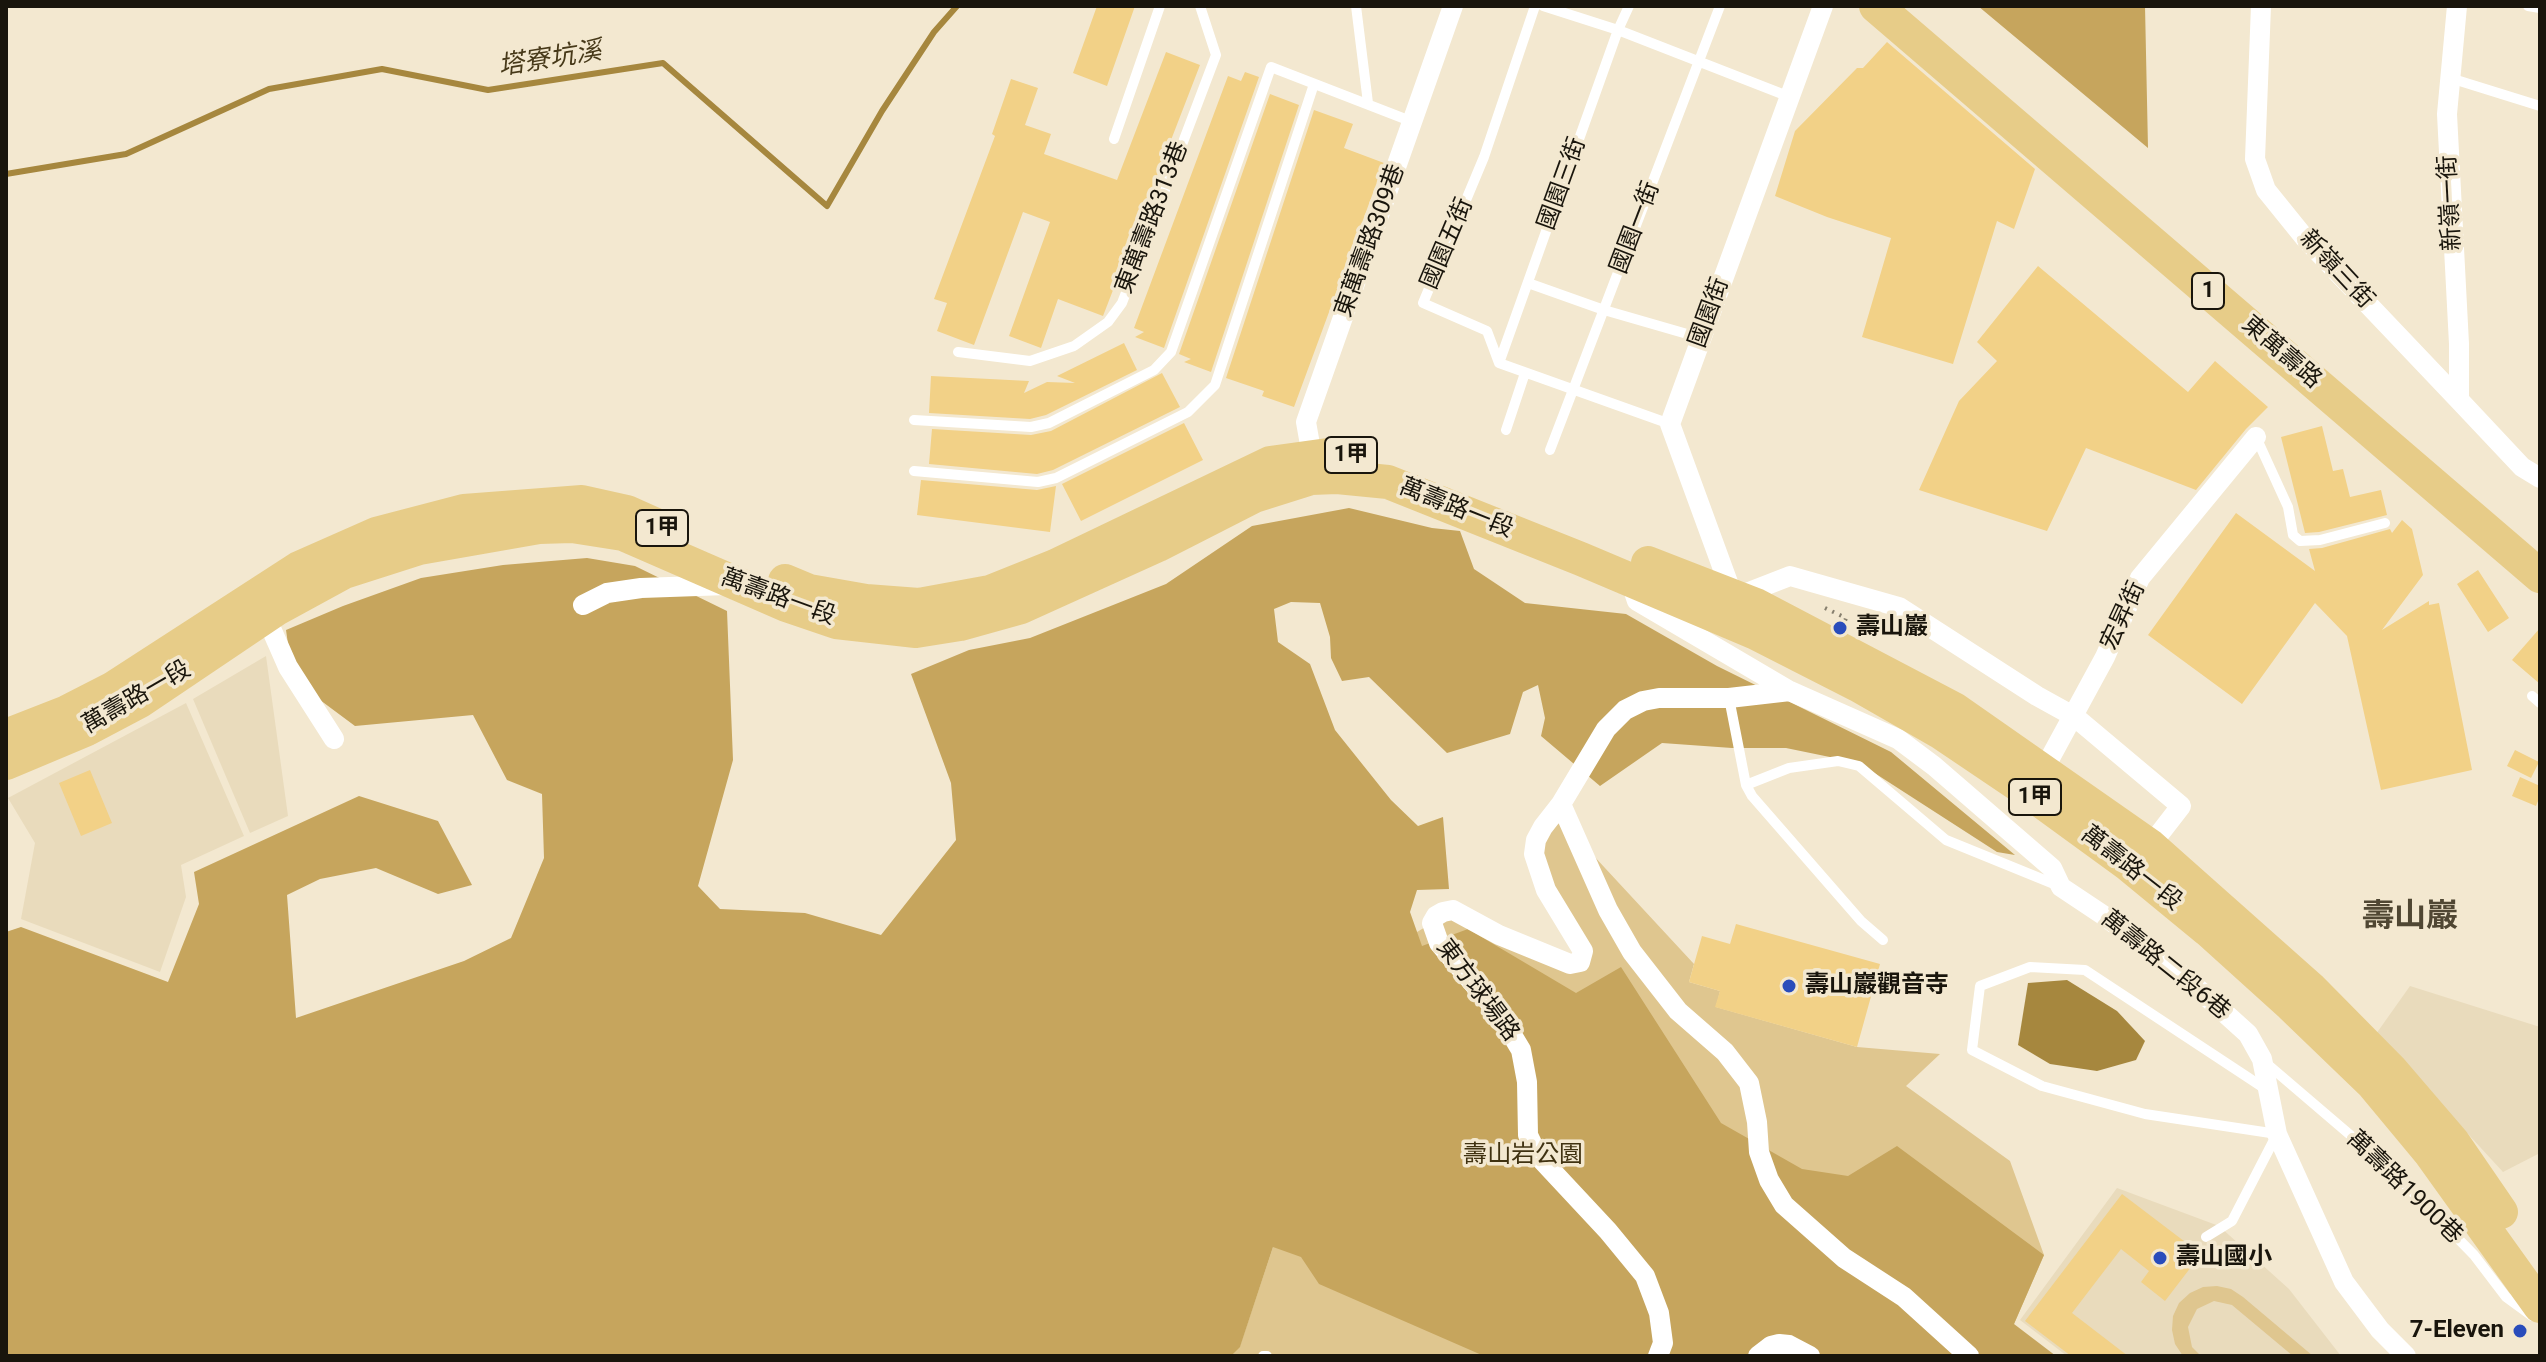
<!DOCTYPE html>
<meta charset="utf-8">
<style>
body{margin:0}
#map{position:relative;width:2546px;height:1362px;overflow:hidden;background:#f3e8d0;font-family:Roboto,sans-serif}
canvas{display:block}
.frame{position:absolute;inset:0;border:8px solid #19150c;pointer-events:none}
</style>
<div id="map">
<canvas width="2546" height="1362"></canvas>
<div class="frame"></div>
</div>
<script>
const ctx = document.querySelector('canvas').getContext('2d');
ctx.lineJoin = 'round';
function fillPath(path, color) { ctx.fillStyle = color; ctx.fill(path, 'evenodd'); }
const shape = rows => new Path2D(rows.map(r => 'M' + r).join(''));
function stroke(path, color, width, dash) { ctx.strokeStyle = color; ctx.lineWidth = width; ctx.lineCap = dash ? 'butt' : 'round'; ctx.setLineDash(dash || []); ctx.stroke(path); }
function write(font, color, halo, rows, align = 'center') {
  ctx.font = font + ' Roboto,"Noto Sans TC",sans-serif'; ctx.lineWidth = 7; ctx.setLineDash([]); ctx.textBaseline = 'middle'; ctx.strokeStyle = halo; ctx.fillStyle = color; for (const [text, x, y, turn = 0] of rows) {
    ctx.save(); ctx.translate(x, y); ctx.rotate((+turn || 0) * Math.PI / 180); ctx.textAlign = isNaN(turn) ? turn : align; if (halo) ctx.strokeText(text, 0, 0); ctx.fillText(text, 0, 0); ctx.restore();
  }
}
const built = shape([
 [266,656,288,816,250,833,193,699],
 [186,703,244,836,181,865,186,897,160,972,21,919,35,843,8,798],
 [2410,986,2540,1027,2540,1153,2503,1172,2376,1034],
 [2117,1188,2219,1226,2289,1289,2341,1356,2067,1356,2020,1320]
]);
const green = shape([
 [1554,813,1694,964,1689,982,1720,991,1716,1007,1857,1047,1940,1054,1906,1086,2010,1161,2044,1255,2014,1324,1758,1356,1231,1356,1240,1346,1273,1247,1397,944,1432,923,1443,912,1580,962,1537,869],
 [2217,1286,2231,1289,2243,1297,2313,1356,2293,1356,2232,1305,2214,1301,2197,1309,2188,1327,2192,1347,2201,1356,2183,1356,2175,1344,2172,1330,2173,1316,2179,1303,2190,1293,2203,1287]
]);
const forest = shape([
 [1978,6,2145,6,2148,148],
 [1349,508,1432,528,1460,531,1474,569,1525,603,1626,614,1717,666,1891,752,2015,855,1997,852,1859,763,1786,748,1732,748,1662,743,1600,786,1541,736,1545,718,1538,685,1523,692,1510,734,1447,753,1369,677,1342,681,1331,658,1330,637,1320,603,1291,602,1274,609,1278,642,1310,664,1335,730,1391,800,1418,826,1443,817,1449,889,1417,890,1410,912,1422,946,1468,929,1576,993,1621,967,1721,1123,1802,1169,1848,1176,1897,1146,2044,1255,2014,1324,2056,1356,1484,1356,1319,1284,1301,1257,1273,1247,1240,1347,1231,1356,6,1356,6,932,21,927,168,982,199,904,194,872,359,796,438,821,472,885,438,894,376,868,320,879,287,895,296,1018,464,961,511,938,544,858,542,794,507,780,473,715,355,726,320,700,290,658,286,630,343,606,421,578,503,565,587,558,635,566,727,611,733,760,698,886,720,909,805,913,881,935,956,840,951,783,911,674,969,650,1030,638,1166,584,1252,526]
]);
const water = shape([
 [2067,980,2117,1011,2145,1041,2136,1060,2097,1071,2050,1064,2018,1045,2028,983]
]);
const stream = shape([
 [6,174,126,154,269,89,382,69,488,90,663,63,827,206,882,111,934,32,957,6]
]);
const building = shape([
 [1097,6,1135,6,1107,86,1073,73],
 [1887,42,2035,169,2014,229,1997,221,1953,364,1862,337,1891,238,1827,217,1775,196,1795,131,1857,68,1863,68],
 [1166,52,1200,65,1103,316,1058,299,1041,348,1009,336,1050,222,1023,212,974,345,937,331,947,303,934,299,995,136,992,134,1011,79,1038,88,1025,125,1051,134,1044,154,1117,180],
 [1245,72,1259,77,1164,348,1135,337,1144,332,1134,328,1228,76,1241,81],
 [1270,94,1299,105,1211,372,1184,362,1191,359,1179,354],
 [1314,110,1353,124,1344,148,1384,163,1294,407,1262,396,1264,391,1226,378],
 [2038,266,2188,392,2215,361,2268,407,2246,429,2196,490,2086,448,2047,531,1919,490,1959,401,1997,361,1977,342],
 [1124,343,1137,370,1046,415,1030,419,929,413,931,376,1029,381,1024,393,1047,382,1075,383,1057,376],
 [1162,373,1180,407,1053,470,1037,474,929,464,932,429,1031,435,1051,431],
 [1184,423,1203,460,1081,521,1062,484],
 [2322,426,2333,471,2343,469,2350,497,2381,490,2387,515,2319,532,2305,533,2281,437],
 [921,480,1037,490,1056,486,1050,532,917,515],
 [2236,513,2315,571,2309,549,2322,548,2390,529,2392,533,2402,520,2412,529,2423,575,2382,630,2429,601,2429,605,2439,603,2472,770,2381,790,2347,636,2315,603,2242,704,2148,635],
 [2478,570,2509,618,2488,632,2457,584],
 [2540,628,2540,684,2512,660],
 [2515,750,2539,762,2531,778,2507,766],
 [90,770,112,823,81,836,59,783],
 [2520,777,2540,786,2540,796,2536,806,2512,796],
 [1736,924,1880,964,1857,1047,1715,1007,1720,991,1689,982,1702,936,1730,944],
 [2122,1194,2201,1254,2165,1301,2141,1282,2149,1271,2121,1249,2072,1313,2128,1356,2071,1356,2025,1321]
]);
const path = shape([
 [1825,608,1846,618,1845,621]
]);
const service = shape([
 [1356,6,1368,103],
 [1535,6,1484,157,1423,303,1487,331,1499,363,1670,424],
 [1543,6,1618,30,1790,97],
 [2528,6,2540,8],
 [2450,78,2540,106],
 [1114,139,1160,6],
 [1528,283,1604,310,1701,338],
 [958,352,1030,361,1074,346,1108,322,1122,303,1216,55,1200,6],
 [1499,363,1618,30,1629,6],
 [914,420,1031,427,1049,423,1154,370,1171,352,1271,67,1413,122],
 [1506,430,1525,373],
 [2256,437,2288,507,2293,535,2300,541,2320,540,2385,523],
 [1550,450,1720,6],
 [914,471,1038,482,1056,478,1188,412,1215,385,1314,84],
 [2532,696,2540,703],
 [1729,698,1746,785,1752,796,1861,921,1883,940],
 [1746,785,1789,768,1838,761,1859,766,1946,840,2059,886],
 [2266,1063,2390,1169,2474,1255,2506,1297,2532,1316],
 [2206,1237,2232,1221,2277,1134,2145,1114,2042,1086,1972,1050,1980,986,2030,967,2085,970,2267,1090],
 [1263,1356,1267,1356]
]);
const minor = shape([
 [2261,6,2255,159,2266,190,2304,237,2459,400,2522,467,2540,478],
 [2457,6,2447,114,2459,344,2459,400],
 [1312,466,1312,456,1306,422,1453,6],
 [1629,577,1637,601,1790,691,1898,739,1934,766,2052,868,2061,887,2103,915,2186,978,2248,1034,2262,1059,2277,1134,2344,1282,2380,1330,2406,1356],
 [1736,597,1790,576,1899,607,2037,696,2075,717,2181,806,2150,846],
 [1734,599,1670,424,1823,6],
 [583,605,607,593,641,588,727,585],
 [266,617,288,667,334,739],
 [2043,771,2105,657,2140,578,2256,437],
 [1561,804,1608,910,1632,952,1678,1011,1725,1052,1749,1083,1757,1122,1759,1152,1769,1180,1784,1205,1844,1258,1904,1297,1969,1356],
 [1658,1356,1663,1343,1659,1313,1645,1276,1608,1231,1538,1156,1528,1135,1527,1082,1521,1050,1500,1015,1439,943,1432,923,1436,916,1443,912,1453,910,1499,935,1570,964,1580,962,1583,951,1546,890,1534,854,1536,840,1543,827,1561,804,1606,729,1625,710,1643,701,1659,698,1729,698,1790,691],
 [1758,1356,1771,1346,1779,1344,1789,1345,1810,1356]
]);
const primary = shape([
 [1876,6,2540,576],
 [1648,563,1756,605,1954,709,2150,846,2311,989,2392,1071,2453,1142,2501,1212],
 [785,581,809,591,866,601,919,605,990,592,1055,566,1270,463,1335,454],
 [6,736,67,712,112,689,299,568,376,534,464,511,582,502,627,512,656,525],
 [6,763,87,729,140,701,278,608,344,572,419,548,539,527,572,526,623,534,786,605,836,622,916,631,960,624,1021,607,1158,545,1254,496,1311,478,1337,477,1388,482,1581,559,1756,633,1858,685,1940,732,2026,790,2129,865,2208,930,2291,1005,2372,1083,2431,1154,2540,1306]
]);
const markers = [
 [1840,628,8,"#294cbb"],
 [1789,986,8,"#294cbb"],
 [2160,1258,8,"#294cbb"],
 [2520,1331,8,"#294cbb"]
];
const shields = [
 [2208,291,32],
 [1351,455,52],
 [662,528,52],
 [2035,797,52]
];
const shieldNames = [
 ["1",2208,291],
 ["1甲",1351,455],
 ["1甲",662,528],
 ["1甲",2035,797]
];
const streetNames = [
 ["國園三街",1563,184,-70],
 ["新嶺一街",2451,203,-93],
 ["東萬壽路313巷",1153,218,-69],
 ["國園一街",1636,228,-69],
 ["東萬壽路309巷",1371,241,-70],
 ["國園五街",1448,244,-67],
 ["新嶺三街",2336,270,47],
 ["國園街",1710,313,-70],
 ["東萬壽路",2281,353,41],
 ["萬壽路一段",1456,509,22],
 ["萬壽路一段",778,598,20],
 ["宏昇街",2124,616,-65],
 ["萬壽路一段",137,698,-30],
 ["萬壽路一段",2131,869,38],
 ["萬壽路二段6巷",2165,966,39],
 ["東方球場路",1477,991,53],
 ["萬壽路1900巷",2404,1188,44]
];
const poiNames = [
 ["壽山巖",1856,628],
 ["壽山巖觀音寺",1805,986],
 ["壽山國小",2176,1258],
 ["7-Eleven",2504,1331,"right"]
];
const parkNames = [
 ["壽山岩公園",1523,1156]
];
const waterNames = [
 ["塔寮坑溪",550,60,-9]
];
const districtNames = [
 ["壽山巖",2410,918]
];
fillPath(built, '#e9dbbc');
fillPath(green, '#dfc68f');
fillPath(forest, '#c6a55d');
fillPath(water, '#a6873e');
stroke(stream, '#a6873e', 6);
fillPath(building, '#f2d187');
stroke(path, '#867f6e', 4, [2, 6]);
stroke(service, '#fff', 10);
stroke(minor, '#fff', 20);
stroke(primary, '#e7cc88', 34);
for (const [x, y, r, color] of markers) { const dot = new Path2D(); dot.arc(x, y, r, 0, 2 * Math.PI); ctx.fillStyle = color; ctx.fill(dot); stroke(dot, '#f3e8d0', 3); }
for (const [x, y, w] of shields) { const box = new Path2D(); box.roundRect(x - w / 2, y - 18, w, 36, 6); ctx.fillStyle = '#f3e8d0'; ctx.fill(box); stroke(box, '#19150c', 2); }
write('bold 22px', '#19150c', null, shieldNames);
write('24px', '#19150c', '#f3e8d0', streetNames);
write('bold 24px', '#19150c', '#f3e8d0', poiNames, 'left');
write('24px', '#403211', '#f3e8d0', parkNames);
write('italic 26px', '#473919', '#f3e8d0', waterNames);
write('bold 32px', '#504733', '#f3e8d0', districtNames);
</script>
